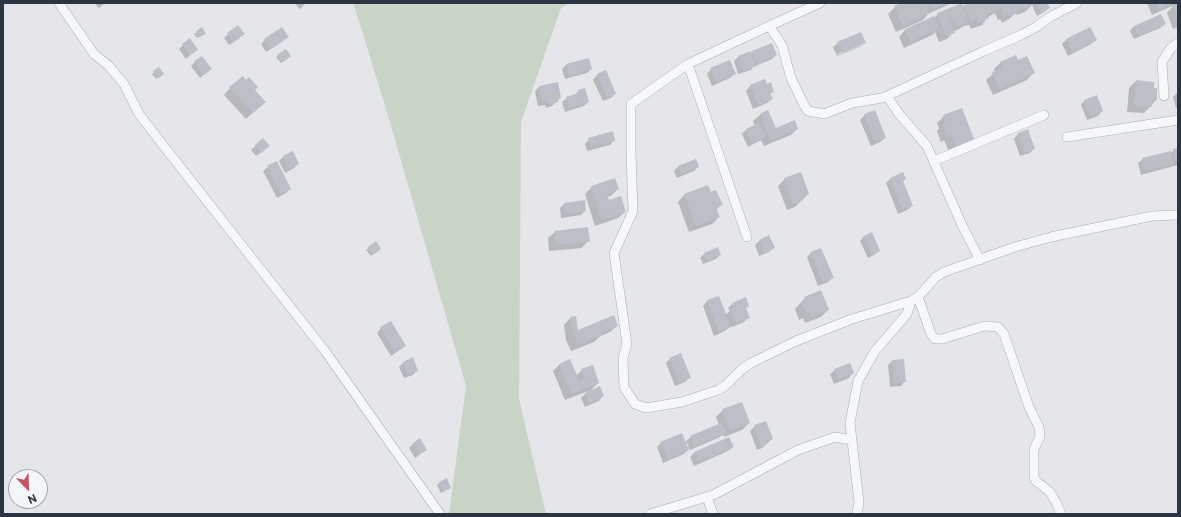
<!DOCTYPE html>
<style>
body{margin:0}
#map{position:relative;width:1181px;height:517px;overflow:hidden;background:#e4e6ea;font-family:Commissioner,sans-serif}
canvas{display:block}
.frame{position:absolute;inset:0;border:4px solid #2d3441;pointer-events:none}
.north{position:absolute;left:8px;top:469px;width:40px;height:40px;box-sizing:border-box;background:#f3f5f8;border:1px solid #a4a8af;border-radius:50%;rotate:157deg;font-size:11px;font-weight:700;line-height:16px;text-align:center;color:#2d3441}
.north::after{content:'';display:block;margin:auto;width:14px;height:18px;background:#c25662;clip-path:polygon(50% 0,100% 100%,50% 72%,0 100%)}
</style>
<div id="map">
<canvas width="1181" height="517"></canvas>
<div class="frame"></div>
<div class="north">N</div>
</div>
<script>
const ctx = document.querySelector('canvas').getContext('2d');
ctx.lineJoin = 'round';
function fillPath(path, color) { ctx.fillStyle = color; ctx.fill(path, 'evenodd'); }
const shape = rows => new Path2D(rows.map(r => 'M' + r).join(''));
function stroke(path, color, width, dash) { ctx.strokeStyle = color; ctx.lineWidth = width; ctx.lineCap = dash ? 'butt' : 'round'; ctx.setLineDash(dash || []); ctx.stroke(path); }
const green = shape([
 [352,3,570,3,561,8,521,122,519,399,546,514,449,514,466,386,390,122,354,5]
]);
const shadow = shape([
 [94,3,105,3,99,8],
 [296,3,306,3,300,9,295,4],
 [904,3,952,3,928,14,923,20,896,32,888,14,895,7],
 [968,3,1046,3,1049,8,1044,12,1037,16,1032,5,1025,12,1017,15,1016,13,1009,19,1002,23,1000,19,998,20,995,13,988,17,982,25,971,29,969,25,964,26,961,28,953,32,953,33,947,39,939,42,935,32,932,35,904,48,899,37,905,30,934,18,938,14,962,7],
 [1147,3,1178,3,1178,27,1173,29,1167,13,1174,5,1152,15],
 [1165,24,1160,28,1134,39,1130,31,1134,26],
 [1090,28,1096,40,1091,44,1068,56,1062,44,1066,40],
 [202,29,203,35,197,38,194,34],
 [228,34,240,38,229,45,224,38],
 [265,40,283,41,266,52,261,44],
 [864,42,860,47,837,56,833,47,838,43],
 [861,44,861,46,837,55,837,54],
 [183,45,197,49,186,59,179,49],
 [750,52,751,54,753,52,776,55,772,59,753,67,751,70,738,74,734,61,738,57],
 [278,56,288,58,281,63,276,57],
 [1018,61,1033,73,1027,80,993,95,986,80,995,72,994,69,1001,62],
 [195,62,210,69,200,78,191,66],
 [566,65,591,69,587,73,565,79,562,69],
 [711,69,735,73,730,78,712,86,707,74],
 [154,72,161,75,156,79,152,74],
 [605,72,615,94,611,98,603,101,593,80,597,75],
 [764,81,766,85,773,91,770,94,772,99,767,103,753,109,746,91,750,86],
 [1136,81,1153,89,1156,100,1144,113,1127,112,1129,88],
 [539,87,560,98,552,106,546,108,545,105,538,106,535,91],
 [230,88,254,90,258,108,246,119,224,95],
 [579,91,588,102,584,106,565,112,562,102,567,98,574,95],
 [1178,92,1178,107,1176,108,1173,97],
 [1085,100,1102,111,1098,116,1087,120,1081,105],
 [768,111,775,129,797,129,791,135,764,146,761,140,748,147,742,134,746,130,755,126,753,121,760,115],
 [865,115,885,138,880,142,871,146,860,120],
 [944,116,973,139,966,145,949,152,944,140,941,142,937,131,939,128,937,123],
 [1028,131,1034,148,1030,153,1020,156,1014,139,1018,134],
 [263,139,264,150,256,156,251,150],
 [589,139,614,140,610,145,587,151,585,144],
 [1178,149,1178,165,1141,175,1138,163,1143,159,1170,154,1174,150],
 [283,157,298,164,294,168,285,173,279,161],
 [695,160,698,167,694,171,677,178,674,171,678,167],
 [268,167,290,189,286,193,277,198,263,171],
 [903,174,905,179,902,182,912,206,907,210,898,214,886,183,890,179],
 [785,179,808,194,795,207,787,210,778,186],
 [707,186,710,194,721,205,716,210,719,217,712,224,689,232,678,202,684,195],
 [592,187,618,189,611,196,607,197,609,201,625,212,618,218,595,226,585,194],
 [565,203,585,211,581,215,561,218,560,208],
 [555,232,588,241,582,248,549,251,548,238],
 [871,234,879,251,874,255,868,258,860,241,864,236],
 [769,237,773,248,769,252,759,256,755,245,759,241],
 [376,243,378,250,371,256,366,250],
 [811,253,832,278,828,282,818,286,807,257],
 [704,254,720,255,716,259,703,264,700,258],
 [718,297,725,315,730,311,728,308,732,304,748,306,745,309,748,318,744,322,732,327,731,326,725,331,714,336,703,306,707,301],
 [805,298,828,310,821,317,805,323,803,318,799,320,795,309],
 [570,318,578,331,617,326,610,332,599,337,594,342,571,351,566,340,564,325],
 [381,328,405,346,391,356,377,333],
 [412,359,417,370,413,375,404,378,399,367,403,363],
 [670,359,690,377,685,382,675,386,666,363],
 [570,360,576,376,582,370,598,383,590,391,603,396,599,401,585,407,581,398,588,391,565,400,553,371,559,365],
 [892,361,905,381,901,386,890,387,888,365],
 [835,370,853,373,849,378,834,384,830,374],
 [723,410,749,423,742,430,724,437,723,435,720,437,690,450,689,448,684,454,663,463,657,447,661,443,687,448,689,447,686,441,691,437,719,425,716,417],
 [755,426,772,439,762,448,757,450,750,431],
 [414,443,426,450,415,458,409,448],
 [733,447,728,451,694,466,690,457,694,453],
 [446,479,450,488,441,493,437,485]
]);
const building = shape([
 [901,3,926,3,930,13,903,26,894,6],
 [930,3,947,3,933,9],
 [962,3,969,22,958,26,955,19,950,21,955,33,946,36,937,13],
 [964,3,998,3,1000,9,988,14,989,18,978,23,976,19,971,21],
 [1000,3,1032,3,1033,5,1024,9,1023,6,1016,10,1017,13,1009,17,1007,13,1004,14],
 [1037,3,1047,3,1050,8,1041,12],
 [1157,3,1173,3,1159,9],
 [1178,4,1178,18,1173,6],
 [1161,14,1166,24,1138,36,1134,26],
 [934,16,940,28,910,42,905,29],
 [238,25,245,34,234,42,227,33],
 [202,27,206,34,199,37,196,31],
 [282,27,289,37,271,49,264,39],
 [1090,27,1097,40,1072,52,1066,39],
 [861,32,866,43,842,53,837,42],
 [190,38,198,50,190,55,182,44],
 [772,43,777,55,758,64,752,51],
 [286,49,291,56,283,62,277,55],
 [751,51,756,66,743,71,738,56],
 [1016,55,1018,60,1027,56,1035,73,1000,89,992,72,1003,67,1000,62],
 [202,56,212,69,204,75,194,61],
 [589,58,592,69,569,76,566,64],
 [730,60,736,74,717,82,710,68],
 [159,67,164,74,159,78,153,71],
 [606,70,616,94,607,98,597,74],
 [243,76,246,80,249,77,258,87,255,90,266,102,253,113,229,87],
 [765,79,767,84,771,82,774,92,770,93,773,99,758,105,750,85],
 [1136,80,1154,82,1154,88,1157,88,1157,100,1153,100,1152,107,1134,106],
 [558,82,561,98,557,99,558,102,550,104,549,101,542,102,539,86],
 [585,88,589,102,569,108,566,97,579,93,578,90],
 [1097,95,1103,111,1091,116,1084,100],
 [962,108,974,139,955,146,951,134,947,136,943,124,946,122,943,115],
 [768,110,776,128,795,120,798,129,771,140,760,114],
 [875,110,886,138,875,142,864,114],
 [759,123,765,137,752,143,746,129],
 [1028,129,1035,149,1025,153,1018,133],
 [613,131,615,141,591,147,588,138],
 [263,138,270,146,261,153,255,145],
 [1178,148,1178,160,1176,161,1173,149],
 [293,151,299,164,289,169,283,156],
 [1171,151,1174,164,1145,171,1142,158],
 [696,159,699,167,681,174,678,166],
 [277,161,291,189,281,194,267,166],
 [801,172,809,194,802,196,803,200,793,204,784,178],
 [903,172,906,179,903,181,913,206,902,210,890,178],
 [615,178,619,189,607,194,609,200,621,196,626,212,602,220,591,186],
 [708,185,711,192,716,190,723,205,716,208,720,217,696,226,684,194],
 [585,200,586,211,565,214,564,203],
 [588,227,590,242,556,245,554,231],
 [872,232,880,251,872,255,864,236],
 [769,235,775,248,764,253,759,240],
 [376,241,381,249,373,255,368,247],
 [718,247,721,255,707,261,704,253],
 [821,248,834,278,823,282,810,252],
 [821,290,829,310,812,317,810,312,806,314,801,302,805,300,804,297],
 [719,296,731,327,719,332,707,300],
 [746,297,749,306,746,308,750,318,736,323,730,309,734,308,732,303],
 [614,315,618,326,601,333,602,335,578,345,573,333,570,317,576,316,578,330],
 [391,321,406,346,395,353,380,327],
 [681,353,691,378,679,382,669,358],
 [413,357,418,371,408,375,403,362],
 [570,359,579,380,585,378,581,369,593,365,599,383,571,394,559,364],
 [904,359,906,382,894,383,892,360],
 [850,363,854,373,839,380,834,369],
 [600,386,604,396,589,403,585,393],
 [742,402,750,423,730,431,722,409],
 [766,421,773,439,766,441,767,444,761,446,754,425],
 [721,423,726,433,694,446,690,436],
 [682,433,689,450,668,459,660,442],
 [729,437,734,447,698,462,694,452],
 [420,438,427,450,420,454,413,443],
 [447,478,451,488,443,492,439,482]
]);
const minor = shape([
 [59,3,94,54,108,65,124,84,139,114,166,149,325,351,440,514],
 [1077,3,1050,17,1036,27,1021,35,984,51,887,96,882,98,852,103,824,114,808,111,804,105,791,78,782,45,769,26,688,64,631,104,631,154,633,211,614,253,627,344,623,358,624,387,635,404,646,408,682,402,718,390,725,386,741,370,751,363,796,341,852,319,911,301,918,297,936,277,944,272,1015,247,1051,237,1152,216,1178,215],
 [769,26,820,3],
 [688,64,747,237],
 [887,96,899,114,927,146,962,225,980,260],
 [1164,96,1162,62,1171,48,1178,43],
 [1067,137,1178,120],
 [934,161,1044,115],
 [918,297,931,334,935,339,942,339,984,326,998,327,1004,334,1029,407,1039,427,1040,436,1034,449,1034,477,1036,481,1050,492,1057,504,1061,514],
 [707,497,713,514],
 [650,514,713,495,798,450,835,437,852,440],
 [857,514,859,502,850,423,858,381,875,351,907,314,911,301]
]);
fillPath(green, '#c9d3c6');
fillPath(shadow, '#0003');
fillPath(building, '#bcbfc7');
stroke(minor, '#a9adb4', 10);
stroke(minor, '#f6f7f9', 9);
</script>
